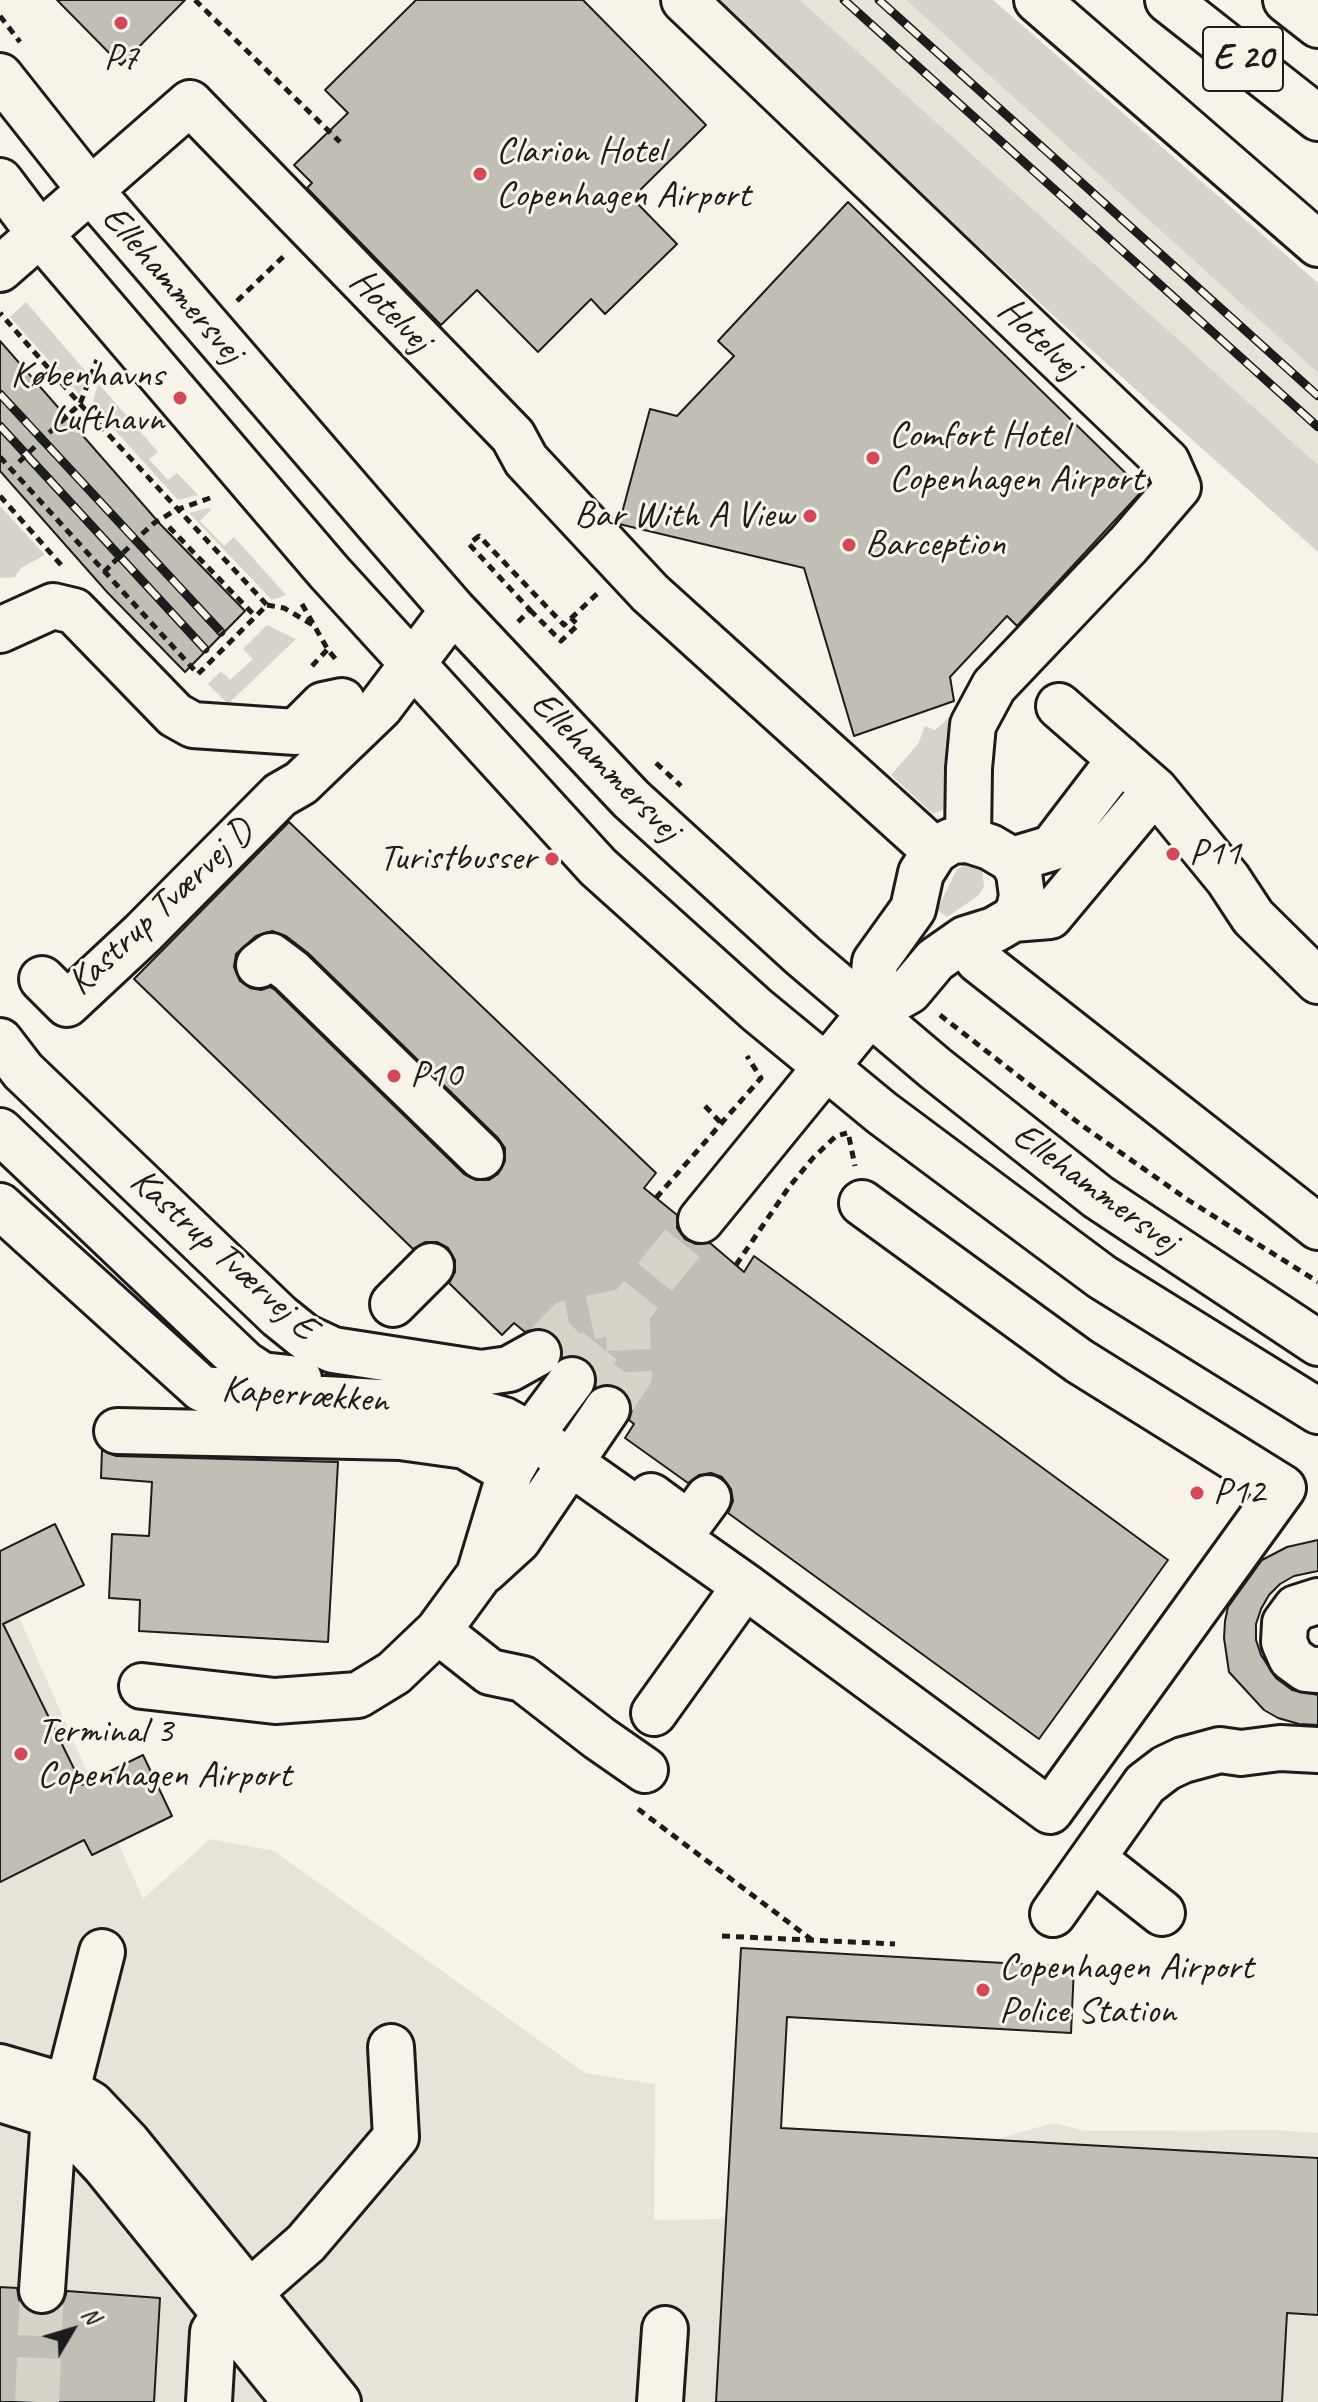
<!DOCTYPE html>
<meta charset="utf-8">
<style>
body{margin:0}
#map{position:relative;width:1318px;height:2402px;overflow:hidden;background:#f7f3e8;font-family:Caveat,sans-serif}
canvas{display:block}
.north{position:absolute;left:32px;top:2290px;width:80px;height:80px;-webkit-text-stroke:6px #f7f3e8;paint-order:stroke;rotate:52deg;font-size:22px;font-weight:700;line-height:32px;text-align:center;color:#1c1c1c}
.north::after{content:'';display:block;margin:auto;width:28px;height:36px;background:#1c1c1c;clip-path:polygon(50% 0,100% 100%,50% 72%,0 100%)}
</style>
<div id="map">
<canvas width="1318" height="2402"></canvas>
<div class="north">N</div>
</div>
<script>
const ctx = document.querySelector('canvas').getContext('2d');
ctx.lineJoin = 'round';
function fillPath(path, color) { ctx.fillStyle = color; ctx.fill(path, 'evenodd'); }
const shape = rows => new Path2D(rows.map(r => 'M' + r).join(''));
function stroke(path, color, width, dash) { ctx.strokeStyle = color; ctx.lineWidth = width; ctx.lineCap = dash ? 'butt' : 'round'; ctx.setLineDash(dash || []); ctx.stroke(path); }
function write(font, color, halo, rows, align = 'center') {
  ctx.font = font + ' Caveat,sans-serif'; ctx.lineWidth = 6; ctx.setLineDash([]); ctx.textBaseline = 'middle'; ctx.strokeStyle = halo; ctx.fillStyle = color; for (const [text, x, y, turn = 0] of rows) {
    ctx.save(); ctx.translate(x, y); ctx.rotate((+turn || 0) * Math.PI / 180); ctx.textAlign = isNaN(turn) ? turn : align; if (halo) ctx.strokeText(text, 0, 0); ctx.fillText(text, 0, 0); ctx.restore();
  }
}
const built = shape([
 [800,0,906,0,1318,373,1318,465],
 [0,1574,143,1899,210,1839,274,1851,585,2073,655,2084,654,2220,719,2219,1053,2123,1086,2131,1275,2130,1318,2133,1318,2402,0,2402]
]);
const green = shape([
 [709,0,800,0,1318,465,1318,552,1078,338],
 [906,0,993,0,1318,283,1318,373],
 [26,302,87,373,80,395,10,317],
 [98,383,158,452,149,459,168,480,177,473,198,495,178,500,92,405],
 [0,506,45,555,21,568,15,577,0,578],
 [208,508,211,510,200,521,224,546,234,537,286,595,272,600,189,513],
 [267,625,296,639,228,704,208,684,221,671,230,680,253,659,243,649],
 [954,713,952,806,933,814,891,775,918,744,925,726,935,730],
 [966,865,975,865,982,869,984,887,978,896,947,917,937,910,957,869]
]);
const building = shape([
 [57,0,185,0,121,65,57,0],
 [416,0,583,0,706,125,632,198,677,244,605,314,591,299,538,352,477,290,441,325,307,188,312,183,294,165,348,113,325,90,416,0],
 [848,202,1143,490,1017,626,1007,616,950,677,954,701,854,736,804,568,619,524,650,409,677,416,734,356,718,341,848,202],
 [0,341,161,525,245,611,185,672,107,592,0,471,0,341],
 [289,822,656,1173,644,1188,677,1215,677,1228,685,1239,696,1244,710,1243,744,1272,754,1256,1168,1560,1039,1739,728,1513,733,1501,731,1489,722,1477,711,1473,699,1475,688,1483,625,1438,634,1424,629,1420,632,1410,629,1397,622,1389,610,1384,595,1387,595,1371,588,1360,576,1355,562,1357,560,1342,552,1332,538,1328,525,1332,514,1323,502,1335,449,1283,455,1272,455,1260,448,1248,437,1242,425,1242,413,1249,134,979,289,822],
 [272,931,286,936,308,953,498,1138,505,1148,505,1161,498,1174,489,1180,476,1180,464,1174,275,990,270,987,261,990,250,988,240,981,234,967,236,954,256,936,272,931],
 [102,1450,116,1456,338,1462,328,1642,139,1631,140,1600,109,1598,112,1534,149,1536,152,1482,101,1478,102,1450],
 [55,1524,84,1585,3,1624,82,1785,143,1755,172,1816,92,1855,84,1840,0,1882,0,1551,55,1524],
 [1318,1540,1318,1571,1294,1576,1280,1584,1269,1595,1261,1609,1256,1624,1256,1640,1261,1655,1276,1678,1292,1690,1318,1695,1318,1725,1299,1724,1278,1718,1264,1710,1229,1672,1224,1638,1225,1621,1228,1607,1262,1560,1287,1547,1318,1540],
 [741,1948,1074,1967,1071,2033,787,2017,781,2128,1318,2158,1318,2315,1287,2313,1282,2402,716,2402,741,1948],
 [0,2287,17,2288,19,2300,27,2310,41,2315,54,2312,62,2305,67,2291,160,2298,154,2402,0,2402,0,2287]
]);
const minorTunnel = shape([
 [538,1353,568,1322,627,1310],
 [572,1380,701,1220],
 [607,1409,630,1375,627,1310],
 [37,2402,42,2290]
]);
const path = shape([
 [195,0,340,142],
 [0,16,20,42],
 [237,301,285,255],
 [50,432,80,404,97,360],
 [0,457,198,674,267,605,80,404,0,313],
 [0,496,63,567],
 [169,527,255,616],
 [142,534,154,523,176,510,213,497],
 [104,572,113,563],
 [302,604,328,650,339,663],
 [267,605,284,608,313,625],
 [530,610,561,641,578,625,571,618],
 [518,622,530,610,469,544,479,536,564,625,599,592],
 [312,666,327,650],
 [656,763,681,786],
 [940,1015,1080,1124,1188,1200,1318,1282],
 [705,1106,721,1123],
 [849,1137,855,1166],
 [656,1198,761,1078,747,1056],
 [736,1265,789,1187,813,1158,836,1136,847,1133],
 [638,1809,812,1940],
 [722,1936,895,1944]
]);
const minor = shape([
 [684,0,1167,462,1178,487,1128,545,994,686,973,725,969,768,968,840],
 [0,76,91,191,379,525,453,610,631,799,803,956,935,1068,1098,1197,1318,1343],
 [0,181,40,234,329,572,598,867,757,1010,882,1113,1102,1277,1318,1411],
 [0,269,190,103,513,436,526,460,650,593,935,851],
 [0,630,53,606,74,611,175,715,193,725,296,732,323,705,342,701],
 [1059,706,1155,790,1228,879,1253,917,1318,981],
 [1012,860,1052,848,1120,759],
 [978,960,1318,1227],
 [259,965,271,956,291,971,481,1156],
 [42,979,67,1004,142,934,280,795,301,783,380,707,453,610],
 [870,1013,875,962,913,909,921,873,935,851,951,841,968,840,990,847,1012,860,1019,873,1022,896,1019,909,1013,919],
 [0,1041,23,1071,279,1316,305,1337,333,1350,481,1373,509,1369,538,1353],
 [0,1131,245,1364,262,1375,299,1379],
 [0,1206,202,1389,287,1397,454,1406,504,1420,531,1435,745,1586,1050,1811,1283,1488,1079,1361,862,1203],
 [701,1220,870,1013,909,991,935,960,965,939,994,930,1013,919,1050,916,1155,790],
 [393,1304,431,1266],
 [117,1431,400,1437,465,1446,510,1472],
 [651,1496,689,1524,708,1498],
 [484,1571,518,1540,607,1409],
 [1318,1601,1296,1608,1285,1623,1284,1642,1291,1658,1306,1669,1318,1670],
 [438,1631,490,1672,523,1679,599,1738,645,1770],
 [142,1686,275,1701,358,1695,394,1673,438,1631,479,1575,510,1472,531,1435,572,1380],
 [654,1713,745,1586],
 [1110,1872,1162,1913],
 [1053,1914,1145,1784,1166,1768,1183,1760,1220,1750,1241,1753,1280,1748,1318,1750],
 [0,2067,55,2083,91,2104,128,2143,338,2402],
 [0,2099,54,2116,71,2130,104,2165,296,2402],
 [42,2290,54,2116,67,2090,102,1952],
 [209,2402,213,2332,225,2314,306,2243,396,2137,391,2047],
 [660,2402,665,2329]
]);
const highway = shape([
 [1037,0,1318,244],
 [1168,0,1318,118],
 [1286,0,1318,25]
]);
const rail = shape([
 [844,0,1318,427],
 [879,0,1318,396],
 [0,394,221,632],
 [0,426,205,649]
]);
const pathBridge = shape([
 [19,462,50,432],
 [113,563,142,534]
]);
const markers = [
 [121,23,8,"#d1495b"],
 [480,174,8,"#d1495b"],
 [180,398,8,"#d1495b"],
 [873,458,8,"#d1495b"],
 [810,516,8,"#d1495b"],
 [849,545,8,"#d1495b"],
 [1173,854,8,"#d1495b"],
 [552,859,8,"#d1495b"],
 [394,1076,8,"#d1495b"],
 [1197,1493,8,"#d1495b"],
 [21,1754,8,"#d1495b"],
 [983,1990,8,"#d1495b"]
];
const shields = [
 [1243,59,80]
];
const shieldNames = [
 ["E 20",1243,59]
];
const poiNames = [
 ["P7",121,59,"center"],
 ["Clarion Hotel",496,152],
 ["Copenhagen Airport",496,196],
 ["Københavns",164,376,"right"],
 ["Lufthavn",164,420,"right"],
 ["Comfort Hotel",889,436],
 ["Copenhagen Airport",889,480],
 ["Bar With A View",794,516,"right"],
 ["Barception",865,545],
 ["P11",1189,854],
 ["Turistbusser",536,859,"right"],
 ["P10",410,1076],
 ["P12",1213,1493],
 ["Terminal 3",37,1732],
 ["Copenhagen Airport",37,1776],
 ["Copenhagen Airport",999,1968],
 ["Police Station",999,2012]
];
const streetNames = [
 ["Ellehammersvej",172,285,49],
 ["Hotelvej",390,311,46],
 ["Hotelvej",1039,339,44],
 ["Ellehammersvej",605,767,45],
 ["Kastrup Tværvej D",161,908,-43],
 ["Ellehammersvej",1095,1189,36],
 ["Kastrup Tværvej E",223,1255,42],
 ["Kaperrækken",305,1396,4]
];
fillPath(built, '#e6e3d9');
fillPath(green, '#d7d3cb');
fillPath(building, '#c0beb5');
stroke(building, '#1c1c1c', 2);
stroke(minorTunnel, '#d6d3c9', 44, [44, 22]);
stroke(minor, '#1c1c1c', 50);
stroke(highway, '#1c1c1c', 50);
stroke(path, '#1c1c1c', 5, [8, 6]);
stroke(minor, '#f7f3e8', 44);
stroke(highway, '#f7f3e8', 44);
stroke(rail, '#1c1c1c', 9);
stroke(rail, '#f7f3e8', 6, [18]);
stroke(pathBridge, '#1c1c1c', 5, [8, 6]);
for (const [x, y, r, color] of markers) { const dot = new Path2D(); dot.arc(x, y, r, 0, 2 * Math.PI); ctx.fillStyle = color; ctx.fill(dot); stroke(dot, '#f7f3e8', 3); }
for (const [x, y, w] of shields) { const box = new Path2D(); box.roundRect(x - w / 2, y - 32, w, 64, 6); ctx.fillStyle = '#f7f3e8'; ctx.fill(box); stroke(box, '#1c1c1c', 2); }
write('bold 36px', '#1c1c1c', null, shieldNames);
write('38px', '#1c1c1c', '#f7f3e8', poiNames, 'left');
write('38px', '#1c1c1c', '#f7f3e8', streetNames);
</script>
